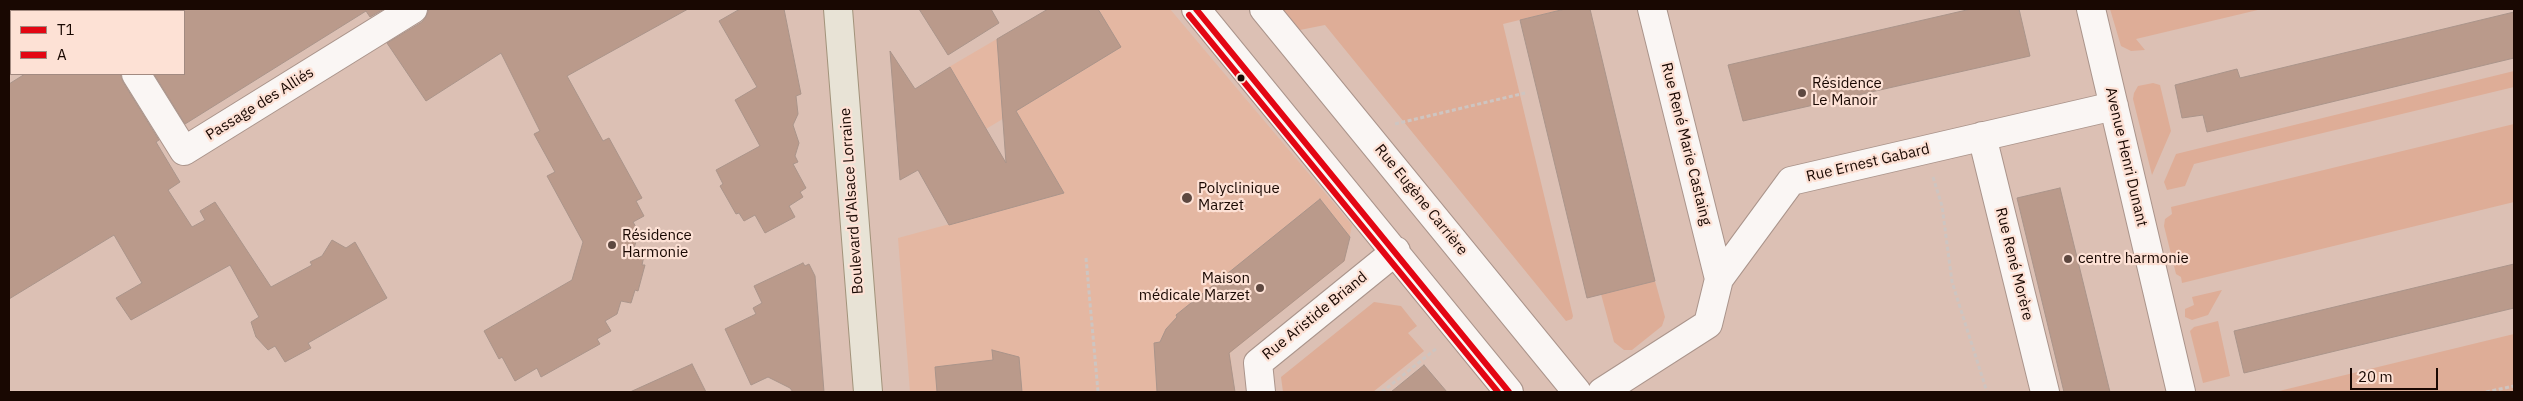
<!DOCTYPE html>
<meta charset="utf-8">
<style>
body{margin:0}
#map{position:relative;width:2523px;height:401px;overflow:hidden;background:#dcc0b4;font-family:"IBM Plex Sans",sans-serif}
canvas{display:block}
.frame{position:absolute;inset:0;border:10px solid #190802;pointer-events:none}
.legend{position:absolute;left:10px;top:10px;width:175px;height:65px;box-sizing:border-box;background:#fde1d5;border:1px solid #a28a81;margin:0;padding:6px 9px;list-style:none;font-size:15px;color:#190802}
.legend li{display:flex;align-items:center;gap:10px;height:25px}
.legend b{width:25px;border:1px solid #a28a81}
.scale{position:absolute;left:2350px;top:368px;width:88px;height:22px;box-sizing:border-box;border:2px solid #190802;border-top:0;padding-left:6px;font-size:15px;line-height:18px;white-space:nowrap;color:#190802;-webkit-text-stroke:4px #fde1d5;paint-order:stroke}
</style>
<div id="map">
<canvas width="2523" height="401"></canvas>
<div class="frame"></div>
<ul class="legend">
<li><b style="height:6px;background:#e30613"></b>T1</li>
<li><b style="height:6px;background:#e30613"></b>A</li>
</ul>
<div class="scale">20 m</div>
</div>
<script>
const ctx = document.querySelector('canvas').getContext('2d');
ctx.lineJoin = 'round';
function fillPath(path, color) { ctx.fillStyle = color; ctx.fill(path, 'evenodd'); }
const shape = rows => new Path2D(rows.map(r => 'M' + r).join(''));
function stroke(path, color, width, dash) { ctx.strokeStyle = color; ctx.lineWidth = width; ctx.lineCap = dash ? 'butt' : 'round'; ctx.setLineDash(dash || []); ctx.stroke(path); }
function write(font, color, halo, rows, align = 'center') {
  ctx.font = font + ' "IBM Plex Sans",sans-serif'; ctx.lineWidth = 4.5; ctx.setLineDash([]); ctx.textBaseline = 'middle'; ctx.strokeStyle = halo; ctx.fillStyle = color; for (const [text, x, y, turn = 0] of rows) {
    ctx.save(); ctx.translate(x, y); ctx.rotate((+turn || 0) * Math.PI / 180); ctx.textAlign = isNaN(turn) ? turn : align; if (halo) ctx.strokeText(text, 0, 0); ctx.fillText(text, 0, 0); ctx.restore();
  }
}
const built = shape([
 [1048,9,1170,9,1352,225,1345,261,1230,353,1235,392,910,392,898,238,1064,193,1016,111,986,129,949,67]
]);
const green = shape([
 [1277,9,1565,9,1503,24,1573,316,1572,319,1566,321,1325,25,1295,31],
 [2110,9,2262,9,2136,39,2145,50,2131,51,2121,46],
 [2514,71,2514,87,2194,164,2185,186,2167,190,2164,182,2176,154],
 [2153,83,2160,85,2171,131,2152,175,2133,99,2134,93,2138,86],
 [2514,124,2514,202,2182,283,2181,277,2176,274,2164,226,2165,219,2172,214,2171,207],
 [1655,281,1665,317,1662,326,1632,350,1624,350,1614,342,1601,294],
 [2222,290,2208,315,2192,320,2185,317,2185,309,2194,305,2192,297],
 [1374,302,1401,306,1417,326,1408,333,1424,351,1373,392,1283,392,1281,377],
 [2218,321,2230,376,2203,383,2190,331,2194,327],
 [2514,334,2514,392,2275,392]
]);
const building = shape([
 [184,9,384,9,370,17,366,11,185,124,154,74,184,74,184,9],
 [429,9,688,9,567,76,603,141,609,138,642,198,636,201,644,216,633,222,639,232,634,248,645,251,642,265,645,265,638,291,635,290,631,303,621,301,617,314,605,321,611,331,597,339,600,344,541,377,537,368,515,381,502,357,499,359,484,331,572,280,583,242,547,176,555,172,534,134,540,131,501,53,426,101,387,43,422,22,426,17,429,9],
 [740,9,784,9,801,94,796,96,798,114,793,125,799,143,795,156,798,162,793,164,806,188,800,192,803,197,789,206,795,217,765,233,755,215,744,221,739,213,736,214,720,186,723,184,716,170,760,146,735,100,757,87,719,21,740,9],
 [919,9,991,9,999,23,948,55,919,9],
 [1048,9,1098,9,1121,47,1016,111,1064,193,949,225,918,170,900,180,890,51,915,89,950,67,1006,163,997,39,1048,9],
 [1565,9,1590,9,1655,281,1587,298,1520,20,1565,9],
 [1971,9,2019,9,2030,56,1743,121,1728,65,1971,9],
 [2514,12,2514,58,2207,132,2203,115,2182,118,2175,85,2237,69,2240,78,2514,12],
 [25,74,120,74,123,82,159,140,156,142,180,182,168,190,192,227,205,220,200,211,215,202,271,287,312,265,310,262,322,256,332,240,346,248,355,242,387,298,308,343,311,348,285,362,275,346,268,350,256,337,251,322,259,317,230,265,131,320,116,298,142,283,114,235,9,299,9,84,25,74],
 [2060,188,2110,392,2064,392,2017,198,2060,188],
 [1320,199,1350,237,1344,261,1229,353,1235,392,1157,392,1154,343,1160,342,1166,329,1177,317,1176,315,1320,199],
 [803,263,805,266,809,264,815,276,824,392,793,392,790,388,768,377,751,385,725,329,756,314,753,308,762,303,754,286,803,263],
 [2514,264,2514,308,2244,373,2234,331,2514,264],
 [992,350,1019,357,1022,392,937,392,935,367,993,360,992,350],
 [692,364,706,392,630,392,692,364],
 [1424,365,1447,392,1391,392,1424,365]
]);
const path = shape([
 [1395,124,1525,93],
 [1933,177,1942,206,1952,282,1987,392],
 [1086,258,1098,392],
 [1382,392,1437,348],
 [2486,392,2514,386]
]);
const minor = shape([
 [96,9,97,11],
 [1196,9,1509,392],
 [1264,9,1577,392],
 [1652,9,1719,279],
 [2091,9,2181,392],
 [136,74,184,151,413,9],
 [1982,136,2045,392],
 [1261,392,1258,363,1396,251],
 [1602,392,1708,324,1719,279,1791,181,2114,106]
]);
const major = shape([
 [838,9,868,392]
]);
const bus1 = shape([
 [1196,9,1509,392]
]);
const bus2 = shape([
 [1189,15,1498,392]
]);
const markers = [
 [1241,78,4.5,"#190802"],
 [1802,93,5,"#5d4840"],
 [1187,198,6,"#5d4840"],
 [612,245,5,"#5d4840"],
 [2068,259,5,"#5d4840"],
 [1260,288,5,"#5d4840"]
];
const poiNames = [
 ["Résidence",1812,84],
 ["Le Manoir",1812,101],
 ["Polyclinique",1198,189],
 ["Marzet",1198,206],
 ["Résidence",622,236],
 ["Harmonie",622,253],
 ["centre harmonie",2078,259],
 ["Maison",1250,279,"right"],
 ["médicale Marzet",1250,296,"right"]
];
const streetNames = [
 ["Passage des Alliés",260,104,-32],
 ["Rue René Marie Castaing",1686,144,76],
 ["Avenue Henri Dunant",2126,157,77],
 ["Rue Ernest Gabard",1868,163,-13],
 ["Rue Eugène Carrière",1421,200,51],
 ["Boulevard d'Alsace Lorraine",852,201,-94],
 ["Rue René Morère",2014,264,76],
 ["Rue Aristide Briand",1315,316,-39]
];
fillPath(built, '#e4b7a2');
fillPath(green, '#dead97');
fillPath(building, '#ba9a8b');
stroke(building, '#aa948a', 1);
stroke(minor, '#aa948b', 30);
stroke(major, '#a2937b', 30);
stroke(path, '#cec5c1', 3, [4, 2.5]);
stroke(minor, '#faf6f4', 28);
stroke(major, '#e8e3d6', 28);
stroke(bus1, '#e30613', 6);
stroke(bus2, '#e30613', 6);
for (const [x, y, r, color] of markers) { const dot = new Path2D(); dot.arc(x, y, r, 0, 2 * Math.PI); ctx.fillStyle = color; ctx.fill(dot); stroke(dot, '#fde1d5', 2); }
write('15px', '#190802', '#fde1d5', poiNames, 'left');
write('15px', '#190802', '#fde1d5', streetNames);
</script>
